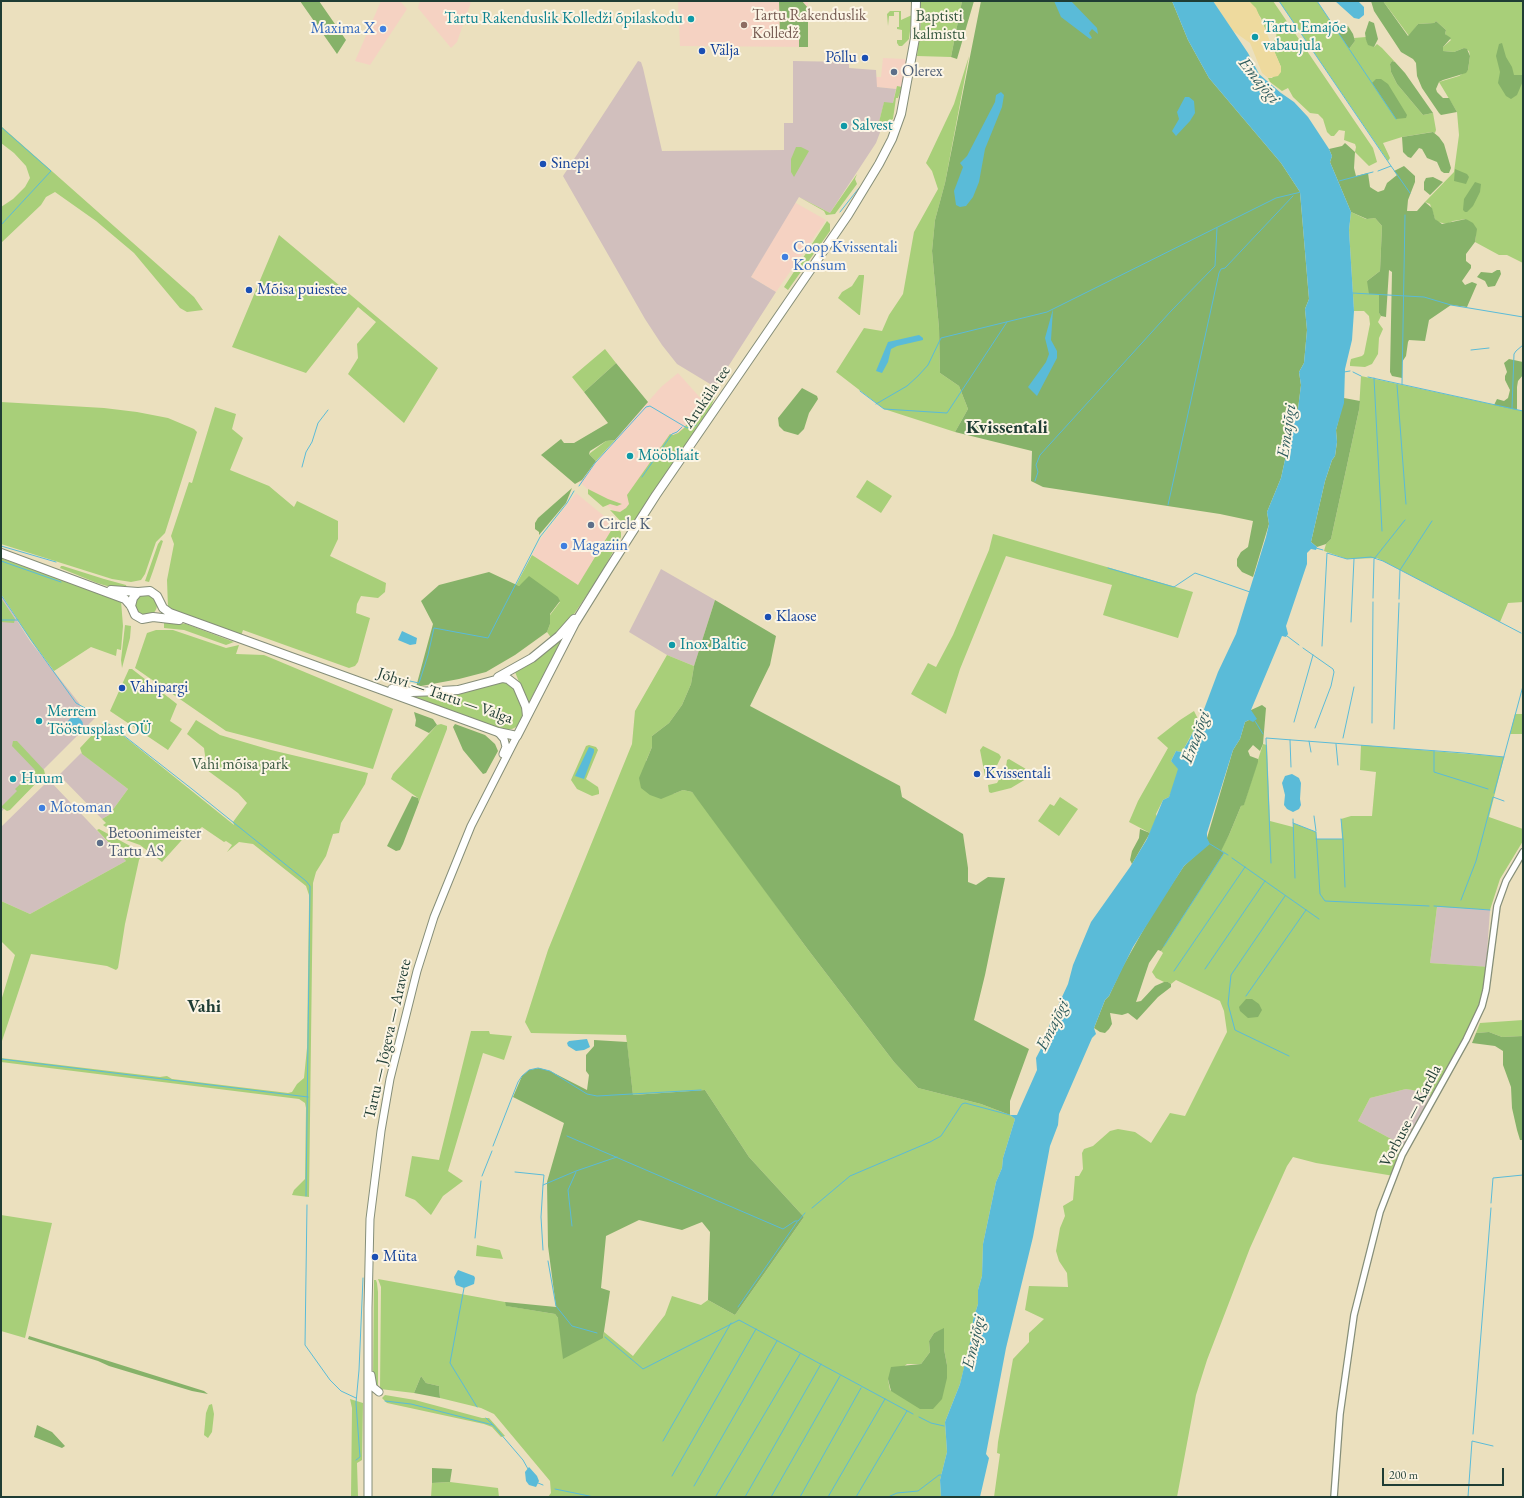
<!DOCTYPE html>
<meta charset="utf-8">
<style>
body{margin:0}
#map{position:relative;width:1524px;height:1498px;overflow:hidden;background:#ebe0be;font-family:"EB Garamond",serif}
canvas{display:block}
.frame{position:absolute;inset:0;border:2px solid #1f3d34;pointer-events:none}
.scale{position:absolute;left:1382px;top:1468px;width:122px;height:18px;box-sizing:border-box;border:2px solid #1f3d34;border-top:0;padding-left:5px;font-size:12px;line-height:14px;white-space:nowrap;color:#1f3d34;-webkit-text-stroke:3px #fcf5e5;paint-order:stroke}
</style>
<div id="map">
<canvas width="1524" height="1498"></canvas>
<div class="frame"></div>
<div class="scale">200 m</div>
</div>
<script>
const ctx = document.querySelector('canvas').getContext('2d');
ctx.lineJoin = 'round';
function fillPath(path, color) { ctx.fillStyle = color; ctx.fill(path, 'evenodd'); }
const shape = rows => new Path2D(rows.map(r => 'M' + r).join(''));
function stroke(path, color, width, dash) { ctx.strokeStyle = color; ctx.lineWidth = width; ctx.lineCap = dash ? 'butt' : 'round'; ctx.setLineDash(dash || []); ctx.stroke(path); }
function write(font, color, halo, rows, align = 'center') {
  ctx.font = font + ' "EB Garamond",serif'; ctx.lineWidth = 4; ctx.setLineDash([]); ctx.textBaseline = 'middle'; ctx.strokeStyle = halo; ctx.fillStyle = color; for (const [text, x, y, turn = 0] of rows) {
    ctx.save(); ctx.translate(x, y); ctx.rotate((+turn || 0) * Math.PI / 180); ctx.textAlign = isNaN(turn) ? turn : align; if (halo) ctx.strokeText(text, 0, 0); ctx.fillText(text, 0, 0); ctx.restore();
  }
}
const built = shape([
 [381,1,400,1,407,9,370,65,355,61],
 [420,1,471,2,457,42,451,48,418,8],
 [678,1,814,1,808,2,808,47,680,46],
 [883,58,905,59,907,63,902,87,896,89,876,87,876,77,881,77],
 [794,202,826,220,776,292,751,277],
 [678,373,704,402,621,517,578,481,661,387],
 [576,493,604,516,612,529,578,586,532,555,542,537]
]);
const industrial = shape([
 [638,61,641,62,643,68,662,151,784,150,784,123,793,123,793,61,849,62,849,68,876,70,877,87,896,89,893,103,884,103,879,122,884,122,876,143,830,213,799,197,751,277,776,292,715,387,677,364,662,345,645,319,563,176],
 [661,569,715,600,694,666,667,655,629,632],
 [1,595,30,641,79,703,82,712,96,717,1,812],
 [81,753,128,789,109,815,102,819,59,775],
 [49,780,126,861,30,914,1,901,1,827],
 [1437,907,1490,910,1486,967,1430,963],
 [1406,1089,1418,1091,1434,1098,1406,1147,1358,1121,1370,1098]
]);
const green = shape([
 [920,1,962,1,951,57,917,56,921,22],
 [1249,1,1273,1,1373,148,1377,162,1369,166,1355,152,1356,147,1355,144,1344,140,1345,131,1339,130,1334,136,1331,136,1327,132,1323,119,1318,114,1310,113,1293,97,1288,88,1282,91,1270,82,1268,78,1272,78,1281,67,1271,44,1276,39,1277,26,1275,24,1266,31,1261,18],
 [1279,1,1317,1,1349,49,1355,41,1354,38,1366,37,1366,40,1374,47,1377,44,1382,48,1395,62,1392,61,1390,64,1391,72,1397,84,1423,115,1433,113,1436,130,1435,133,1432,132,1402,137,1383,143,1390,158,1388,161],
 [1383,1,1523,1,1523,263,1507,255,1499,255,1475,242,1476,235,1466,219,1453,221,1447,224,1438,222,1435,219,1430,204,1425,202,1454,172,1459,135,1457,112,1439,82,1459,76,1468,70,1470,56,1469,51,1464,48,1454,52,1443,51,1443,47,1451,40,1445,34,1446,30,1436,21,1434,23,1418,24,1409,36],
 [890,11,901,11,901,20,912,15,909,39,902,46,899,46,897,43,897,40,902,40,902,30,897,29,897,27,899,27,899,12,894,12,894,16,889,16,888,26,887,14],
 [969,56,945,183,935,220,932,251,939,328,940,373,959,386,968,409,955,432,884,409,836,372,864,328,882,331,889,315,903,294,914,232,938,189,932,171,926,163,954,104],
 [897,86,902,87,898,98,896,98,893,119,886,123,879,122,884,102,893,103],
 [1,126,194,297,203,310,187,312,180,308,134,253,96,221,55,192,46,197,41,205,1,243,1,207,13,199,25,187,30,178,26,166,14,153,1,143],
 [796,147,801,147,809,151,794,177,791,172,791,159],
 [857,174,855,179,857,184,835,214,826,215,824,211,799,197,830,213],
 [1351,212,1366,219,1375,218,1382,226,1380,271,1367,281,1379,294,1379,313,1381,316,1378,322,1383,329,1379,338,1378,354,1372,364,1365,367,1350,366,1350,363,1351,359,1362,356,1364,354,1370,324,1369,316,1364,311,1354,311,1349,230],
 [827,221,830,224,830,231,788,290,784,287],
 [279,235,438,368,404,423,348,374,358,358,357,344,376,322,358,307,306,373,232,347],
 [859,275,864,275,864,277,860,315,859,315,838,298,842,292,852,286],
 [605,349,616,363,584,392,572,377],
 [1361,376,1523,411,1523,602,1508,603,1500,622,1377,558,1347,559,1324,551,1326,544,1331,539,1359,410],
 [709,393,715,397,709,411,681,452,672,455,663,455,662,459,674,458,676,460,643,509,630,526,626,527,610,510,620,512,626,508,629,504,627,495,670,434,673,435,678,433,684,428],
 [1,402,104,408,137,412,168,418,194,429,197,432,165,533,156,542,145,574,141,580,131,582,112,579,1,544],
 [215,407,236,414,232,429,243,438,230,470,269,486,294,507,297,501,338,521,338,539,330,556,386,583,385,592,378,598,361,596,357,604,356,613,370,618,358,662,355,666,349,668,243,630,241,636,168,608,167,580,174,544,171,536,189,482,192,483],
 [615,440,596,461,589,454,606,441],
 [867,480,892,496,881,513,856,497],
 [588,489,608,499,622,504,617,506,610,504,603,507,588,494],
 [616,527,621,532,621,537,601,574,572,617,552,639,547,632,550,624,550,615,560,602,524,583,519,586,516,585,532,555,578,585,612,529],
 [993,534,1193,592,1178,638,1103,615,1112,585,1006,556,960,669,946,714,911,694,928,663,936,667,953,635,989,550],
 [161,540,163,541,153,571,149,582,145,581,158,544],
 [1,558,121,601,123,626,121,650,117,649,116,656,91,647,54,671,31,640,1,594],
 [63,566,104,579,126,585,127,588,107,586,97,583,60,568,61,566],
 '135 605a11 11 0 1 1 22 0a11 11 0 1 1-22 0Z',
 [1,598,15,619,14,623,1,622],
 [164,622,186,624,234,642,226,645,184,630,164,628],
 [125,625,131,626,130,638,122,668,121,660],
 [156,630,173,630,226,648,239,645,236,654,264,655,393,709,373,769,226,731,135,668,147,633],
 [559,640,561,642,528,704,515,672],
 [667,655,694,666,691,684,682,705,669,723,652,736,652,747,646,761,673,794,683,790,692,792,703,805,806,947,894,1062,918,1088,981,1104,1010,1115,1015,1119,1003,1158,1002,1168,996,1182,983,1244,982,1276,978,1290,978,1304,973,1320,971,1340,960,1384,945,1422,947,1452,940,1480,941,1497,548,1497,551,1493,550,1481,494,1414,481,1408,440,1398,439,1386,426,1383,421,1376,414,1393,380,1389,381,1287,378,1279,505,1302,507,1306,555,1314,558,1318,603,1338,604,1332,633,1356,665,1315,672,1296,701,1305,708,1300,735,1315,804,1217,749,1157,705,1090,633,1095,626,1035,531,1033,525,1022,548,950,632,744,635,711],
 [944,1329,944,1349,947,1365,901,1396,890,1390,888,1379,907,1364,921,1364,930,1352,929,1341,934,1333],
 [129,669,132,669,177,704,170,721,182,729,168,750,110,711],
 [504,681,515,687,523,710,521,721,518,726,512,729,502,729,413,697,452,694],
 [1194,711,1199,721,1182,752,1176,751,1171,761,1179,768,1174,786,1169,797,1163,800,1156,814,1157,817,1150,833,1129,822,1138,801,1168,748,1157,738,1180,720],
 [1515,714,1523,714,1523,734,1510,734],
 [196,720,220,735,271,750,368,773,365,784,341,823,339,833,333,834,326,856,316,872,313,883,309,1197,292,1195,294,1190,305,1179,306,1108,305,1103,299,1099,1,1062,1,1058,160,1077,167,1076,172,1079,288,1093,292,1092,297,1084,304,1078,307,1048,309,905,309,895,306,886,253,844,239,842,227,852,232,845,226,841,224,842,202,827,194,834,190,831,162,862,140,845,126,840,103,825,106,823,102,819,109,815,128,789,82,754,80,748,105,721,234,825,233,822,247,803,238,793,207,770,204,748,187,734],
 [441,724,447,726,447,729,419,802,418,798,391,779,393,774,437,725],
 [13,741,17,741,44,770,45,774,10,810,7,811,1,807,17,791,15,789,35,770,12,746],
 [1263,744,1267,745,1270,821,1293,827,1293,823,1316,832,1316,839,1342,839,1341,819,1351,816,1372,816,1376,772,1360,770,1361,745,1504,757,1489,817,1523,829,1523,841,1500,879,1490,910,1437,907,1430,963,1490,967,1482,1006,1434,1098,1418,1091,1406,1089,1370,1098,1358,1121,1406,1147,1394,1176,1316,1163,1293,1157,1287,1166,1250,1248,1207,1360,1196,1395,1177,1497,994,1497,1000,1454,997,1453,998,1442,1013,1359,1029,1342,1029,1333,1044,1319,1025,1310,1029,1286,1068,1287,1067,1273,1059,1261,1056,1251,1060,1228,1065,1216,1063,1206,1073,1200,1075,1176,1079,1176,1083,1169,1082,1153,1084,1149,1093,1146,1110,1131,1118,1129,1135,1132,1151,1143,1170,1113,1185,1116,1227,1032,1224,1011,1220,1001,1176,980,1171,984,1168,982,1164,982,1156,978,1152,972,1163,953,1161,951,1164,946,1224,853,1220,851,1229,835,1241,806,1244,804],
 [589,745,596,747,598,750,586,779,598,787,599,791,599,794,592,796,577,789,571,780,586,746],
 [983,746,999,754,1001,757,991,778,985,776,980,750],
 [1009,759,1031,772,1031,776,1011,788,991,793,989,792,988,785,997,783,1006,767,1007,760],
 [1060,797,1078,809,1059,836,1038,821,1050,804,1054,806],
 [99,829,143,853,139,860,125,924,118,968,116,970,107,966,31,954,1,1044,1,1001,15,955,1,941,1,901,30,914,126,861,97,830],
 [1523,1020,1523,1036,1502,1037,1489,1032,1476,1033,1480,1023],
 [471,1031,489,1031,490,1034,512,1036,504,1060,483,1053,448,1171,463,1181,443,1196,431,1215,415,1200,405,1196,412,1156,439,1160],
 [1,1215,52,1223,25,1338,1,1331],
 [477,1245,500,1250,503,1259,476,1256],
 [374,1280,376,1280,377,1283,378,1292,378,1388,373,1381],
 [385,1395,415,1400,482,1418,489,1418,505,1436,501,1437,492,1427,484,1424,387,1403,382,1398],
 [350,1399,363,1403,362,1460,357,1463,358,1496,362,1497,351,1497,352,1408],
 [212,1404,214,1414,212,1432,208,1438,204,1435,206,1413,209,1405],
 [450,1482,498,1488,499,1497,431,1497,432,1483]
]);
const forest = shape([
 [300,1,319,1,346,40,337,54],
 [779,1,802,1,808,8,808,47,799,47,799,33,780,34],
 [962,1,974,1,957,59,951,57],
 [981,1,1172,1,1188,40,1209,78,1281,163,1300,192,1309,299,1305,309,1307,330,1304,363,1299,372,1301,385,1298,409,1292,419,1294,428,1290,437,1281,478,1267,512,1269,524,1253,577,1242,572,1237,566,1237,559,1241,552,1248,547,1253,521,1220,514,1043,487,1031,481,1032,451,955,432,968,409,959,386,940,373,939,328,932,251,935,220,945,183],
 [1371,1,1383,1,1408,36,1418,24,1434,23,1436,21,1446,30,1445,34,1451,38,1443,47,1443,51,1454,52,1464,48,1467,49,1470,56,1468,70,1466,73,1443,80,1439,82,1436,89,1437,92,1443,98,1449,98,1457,112,1441,115,1439,113,1422,88,1417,76,1416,63,1413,59,1401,52,1374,11],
 [1369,21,1374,23,1378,39,1374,47,1368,45,1366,40,1365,33],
 [1339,25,1348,26,1353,34,1355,41,1349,49,1335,28],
 [1502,43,1506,57,1512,67,1514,75,1523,75,1523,81,1517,95,1511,99,1506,96,1498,83,1500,72,1496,56,1499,44],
 [1392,61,1395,62,1405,73,1433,113,1423,115,1397,84,1391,72,1390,64],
 [1376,79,1381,79,1388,84,1407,115,1406,118,1396,119,1372,83],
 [1433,132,1439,137,1444,144,1451,168,1449,173,1444,173,1441,171,1437,162,1427,158,1422,149,1419,148,1411,158,1408,157,1403,152,1402,137],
 [1345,143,1355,152,1354,168,1356,176,1368,173,1370,187,1373,189,1378,192,1384,190,1387,183,1397,175,1394,171,1404,166,1415,176,1415,182,1408,200,1407,211,1417,211,1425,202,1432,208,1435,219,1442,224,1466,219,1473,223,1477,229,1475,242,1466,254,1466,261,1471,265,1471,268,1462,281,1465,285,1472,282,1477,284,1467,307,1451,305,1429,320,1425,341,1409,340,1408,342,1406,356,1402,362,1402,378,1392,376,1390,372,1392,272,1389,270,1386,317,1381,316,1379,313,1379,294,1369,294,1367,281,1380,271,1382,226,1375,218,1367,219,1351,212,1330,162,1332,156,1329,149,1342,146],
 [1455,169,1467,174,1469,177,1466,184,1454,181],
 [1433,177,1443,182,1430,195,1424,190,1424,182,1426,178],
 [1475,182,1481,184,1480,192,1473,206,1467,212,1465,212,1463,210,1464,199],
 [1497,270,1500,270,1501,274,1495,286,1488,287,1485,281,1477,277,1481,272,1492,273],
 [1509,359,1523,362,1523,375,1518,381,1517,387,1517,410,1494,405,1497,399,1504,401,1508,398,1510,390,1505,380,1505,376,1507,372,1504,363],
 [616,363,648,402,615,440,606,441,590,451,589,454,596,461,582,480,575,484,541,455,561,439,564,443,574,443,608,423,584,392],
 [802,388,817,396,818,399,809,413,804,429,798,435,784,431,779,426,778,418],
 [1344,398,1360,401,1359,410,1331,539,1326,544,1317,547,1311,542,1325,481,1332,460,1335,456,1337,442,1336,430],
 [572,488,566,503,539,535,539,532,535,529,535,523,538,518],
 [489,572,519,586,529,576,558,597,560,601,550,614,550,624,547,632,515,655,486,672,459,679,416,687,433,624,421,601,439,585],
 [715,600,776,636,770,665,750,706,900,786,902,797,963,834,968,868,968,882,976,885,988,877,1005,878,985,975,974,1020,1029,1049,1010,1101,1010,1115,981,1104,918,1088,894,1062,806,947,692,792,683,790,661,799,650,795,641,788,639,778,652,747,652,736,669,723,682,705,691,684,694,666],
 [1262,705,1266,708,1263,744,1260,751,1253,745,1248,751,1250,756,1258,759,1258,762,1244,805,1241,806,1229,835,1221,851,1224,853,1161,951,1158,950,1149,963,1136,1002,1141,1001,1155,986,1164,982,1168,982,1171,984,1171,987,1158,997,1137,1020,1128,1013,1122,1015,1110,1013,1112,1024,1109,1029,1105,1033,1100,1032,1094,1028,1105,1000,1109,996,1122,968,1154,911,1184,866,1198,853,1207,838,1233,750,1240,739,1245,722,1249,720,1251,710],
 [414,712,433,719,437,725,429,733,415,726,416,720],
 [455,724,485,735,495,744,498,751,486,773,483,774,463,750,453,727],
 [412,796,418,798,419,802,403,844,400,850,396,851,387,846],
 [1140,829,1150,833,1132,864,1130,860,1132,851,1139,838],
 [1246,999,1252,999,1259,1004,1262,1010,1258,1017,1248,1018,1240,1011,1239,1007],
 [1489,1032,1502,1037,1523,1036,1523,1140,1520,1140,1517,1130,1512,1108,1511,1087,1503,1065,1503,1051,1495,1046,1472,1043,1476,1033],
 [594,1040,627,1042,633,1095,705,1090,749,1157,804,1217,735,1315,708,1300,710,1232,702,1222,682,1230,639,1220,606,1236,601,1288,610,1291,603,1338,563,1359,558,1318,555,1314,506,1306,505,1302,556,1307,548,1246,547,1182,564,1123,513,1097,522,1076,529,1070,539,1068,550,1071,587,1090,589,1075,586,1071,586,1055,594,1046],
 [944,1328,944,1349,947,1365,947,1378,942,1399,933,1409,920,1409,891,1391,888,1379,891,1367,921,1364,930,1352,929,1341,934,1333],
 [29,1336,204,1391,208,1394,192,1391,109,1366,98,1361,28,1339],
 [421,1376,426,1383,439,1386,440,1398,414,1393],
 [37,1425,52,1432,65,1446,62,1448,34,1437],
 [432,1468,452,1469,450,1482,432,1483]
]);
const sand = shape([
 [1213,1,1249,1,1256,8,1281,67,1281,72,1278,76,1268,78,1262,73,1250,43,1233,31]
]);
const water = shape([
 [1054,1,1071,1,1097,28,1098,34,1092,29,1089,33,1092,38,1090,39,1061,17],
 [1172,1,1213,1,1248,53,1259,74,1281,93,1294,102,1308,117,1329,149,1332,156,1330,162,1351,212,1349,230,1354,311,1352,340,1345,369,1344,403,1336,430,1337,442,1335,456,1332,460,1325,481,1311,542,1317,547,1316,550,1311,549,1307,553,1307,564,1286,626,1288,634,1286,637,1282,636,1251,710,1257,719,1253,722,1249,720,1245,722,1240,739,1233,750,1207,833,1207,838,1210,844,1184,866,1133,947,1109,996,1105,1000,1094,1028,1096,1034,1092,1038,1059,1114,1058,1125,1050,1146,1033,1237,1006,1348,986,1454,989,1458,980,1497,941,1497,940,1480,947,1452,945,1422,960,1384,972,1334,973,1320,978,1304,978,1290,982,1276,983,1244,996,1182,1002,1168,1003,1158,1015,1119,1010,1115,1017,1115,1037,1070,1036,1058,1047,1037,1050,1023,1068,984,1073,965,1091,922,1130,867,1147,839,1163,800,1169,797,1178,769,1171,761,1176,751,1182,752,1189,740,1203,712,1218,672,1236,634,1266,537,1269,524,1267,512,1281,478,1290,437,1294,428,1292,419,1298,409,1301,385,1299,372,1304,363,1307,330,1305,309,1309,299,1300,192,1281,163,1209,78,1188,40],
 [1335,1,1358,1,1364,7,1364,15,1359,19,1354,18],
 [1001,92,1004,95,1002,107,985,149,979,182,973,197,966,206,960,207,956,205,954,191,963,167,960,163,967,156,995,102,996,95],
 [1185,97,1189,97,1194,101,1195,113,1190,121,1176,136,1172,131,1179,119,1177,112],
 [1053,309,1051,340,1057,351,1057,358,1037,396,1028,387,1046,362,1049,354,1045,338],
 [919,335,923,338,923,340,897,346,891,349,888,362,882,373,876,371,888,342],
 [402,631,417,638,416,644,410,645,398,640],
 '67 725a8 8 0 1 1 16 0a8 8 0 1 1-16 0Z',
 [589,747,594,749,594,752,584,779,575,776],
 [1292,774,1299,778,1301,783,1300,799,1301,805,1299,809,1293,812,1287,809,1284,805,1285,795,1282,783,1285,776],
 [587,1039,590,1047,584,1050,576,1051,568,1046,567,1043,569,1041],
 [458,1270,474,1276,475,1278,474,1284,464,1288,456,1285,454,1277],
 [529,1467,537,1476,539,1481,536,1487,529,1485,526,1481,525,1472]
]);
const stream = shape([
 [1279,1,1391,166],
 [1317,1,1396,119],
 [1,127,51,171,1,225],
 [1378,171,1391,166,1410,193],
 [1339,181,1373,172],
 [840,212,859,188],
 [1352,293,1424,297,1451,305,1523,317],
 [1471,350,1489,348],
 [1344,372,1350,371],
 [1353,372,1361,376],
 [1368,377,1523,411],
 [1374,378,1382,531],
 [1402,384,1405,215],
 [1397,385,1406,504],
 [860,391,884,409,947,413,1007,322],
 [876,404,907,386,918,376,928,365,941,338,1047,312,1276,198,1301,192],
 [1512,408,1514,354,1516,351,1523,345],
 [302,467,306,452,312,442,318,423,328,410],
 [642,477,672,434,677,432,682,427],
 [1035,481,1038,472,1036,465,1040,455,1171,311,1215,266,1217,228],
 [579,486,595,463,646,407,650,406,687,428,696,425],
 [1168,505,1219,273,1221,269,1225,268,1293,196],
 [1,546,56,562],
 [1316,548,1323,550],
 [1,561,61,582],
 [1108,568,1174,587,1195,573,1250,592],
 [1,595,31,640,76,703,94,713],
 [1373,598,1374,559,1405,520],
 [1399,599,1400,570,1432,521],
 [1,620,18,620],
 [1351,622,1354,559],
 [1287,636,1299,645],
 [1322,646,1327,553,1347,559,1371,557,1383,561,1521,633],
 [1303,648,1333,669,1334,672,1331,686,1315,728],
 [381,672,396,678,419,683,428,655,434,628,488,638,540,537,567,503,574,491],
 [1255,721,1263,734],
 [1294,722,1313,655],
 [1372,723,1373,602],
 [109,724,192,789,306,881,310,886,306,1196],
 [1394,729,1399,603],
 [1343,738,1354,687],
 [1290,740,1291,767],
 [1309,741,1311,752],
 [1336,744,1338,765],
 [1434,751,1434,772,1488,789],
 [1494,793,1523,686],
 [1314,816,1316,831],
 [1293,819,1295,878],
 [1341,819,1343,839],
 [1293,823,1316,832,1320,894,1325,901,1429,906],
 [1316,839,1343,839,1345,887],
 [1210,844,1228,855],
 [1232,858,1319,919],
 [1271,863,1266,738,1464,753,1504,757],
 [1285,896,1231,975,1228,1004,1235,1030,1289,1056],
 [1461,900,1476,861,1493,797,1504,801],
 [1434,906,1490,910],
 [1164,946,1224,853],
 [1205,969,1265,881],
 [1174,971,1245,867],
 [1246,996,1306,910],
 [1,1059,308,1097],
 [567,1136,783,1229,795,1221,798,1221,805,1213],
 [493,1146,518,1082,522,1076,529,1070,538,1068,550,1071,587,1094,597,1096,701,1090],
 [515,1172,544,1175,543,1185],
 [482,1176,492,1151],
 [1491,1203,1493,1178,1523,1175],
 [307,1205,305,1345,330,1380,341,1391,356,1398],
 [812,1208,850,1176,930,1142,941,1136,962,1104,965,1103,1010,1115],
 [572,1226,568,1190,576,1172],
 [475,1238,481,1181],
 [543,1250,541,1217,543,1185,576,1171,617,1157],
 [548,1261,556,1306,572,1326,597,1333],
 [464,1288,450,1363,477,1407],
 [738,1307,797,1222],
 [605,1337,643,1369,739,1320,913,1414],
 [385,1401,411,1404,493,1425,523,1460,528,1469],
 [919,1417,931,1423,944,1426],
 [486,1418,493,1425],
 [1473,1434,1491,1208],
 [663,1441,731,1323],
 [356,1460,360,1457,356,1403,359,1370,363,1278],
 [672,1476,756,1329],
 [538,1483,543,1485],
 [694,1486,777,1341],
 [555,1489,594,1497],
 [716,1496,800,1354],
 [745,1497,821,1364],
 [771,1497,840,1376],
 [800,1497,861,1388],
 [828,1497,885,1399],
 [856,1497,907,1411],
 [888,1497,897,1493,918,1491,939,1475,943,1475],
 [1468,1497,1472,1441,1493,1446]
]);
const minor = shape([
 [1334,1497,1340,1414,1354,1315,1380,1212,1402,1155,1466,1040,1482,1006,1486,990,1497,906,1506,881,1523,852]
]);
const major = shape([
 [498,732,504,739,506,747,503,754],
 [371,1375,373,1387,379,1392],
 [368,1497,368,1308,370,1219,381,1131,390,1079,417,971,434,917,471,826,517,736]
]);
const highway = shape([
 [1,553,125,599,131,606,135,615,142,619,153,617,179,620],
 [111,590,138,592],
 [131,606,133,598,138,592,150,591,157,596,163,608,170,613,498,732,517,736,575,623,608,570,656,495,848,215,879,164,892,139,901,114,915,38,916,1],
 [498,677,532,658,559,636,574,619],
 [392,689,412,692,441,691,458,690,503,678,508,679,517,686,526,707,527,716]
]);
const markers = [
 [691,19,4,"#0f9aa8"],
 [744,25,4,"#8d6e63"],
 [383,29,4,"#3f7fe0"],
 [1255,37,4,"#0f9aa8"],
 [702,51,4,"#1a4fb4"],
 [865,58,4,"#1a4fb4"],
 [894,72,4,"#5c6f8a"],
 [844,126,4,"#0f9aa8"],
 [543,164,4,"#1a4fb4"],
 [785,257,4,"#3f7fe0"],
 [249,290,4,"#1a4fb4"],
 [630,456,4,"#0f9aa8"],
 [591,525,4,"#5c6f8a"],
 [564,546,4,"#3f7fe0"],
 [768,617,4,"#1a4fb4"],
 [672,645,4,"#0f9aa8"],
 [122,688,4,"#1a4fb4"],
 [39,721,4,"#0f9aa8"],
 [977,774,4,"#1a4fb4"],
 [13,779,4,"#0f9aa8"],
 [42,808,4,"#3f7fe0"],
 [100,843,4,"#5c6f8a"],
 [375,1257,4,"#1a4fb4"]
];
const educationNames = [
 ["Tartu Rakenduslik",752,16],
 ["Kolledž",752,34]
];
const parkNames = [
 ["Baptisti",939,17],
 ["kalmistu",939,35],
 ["Vahi mõisa park",240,765]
];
const cultureNames = [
 ["Tartu Rakenduslik Kolledži õpilaskodu",683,19,"right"],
 ["Tartu Emajõe",1263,28],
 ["vabaujula",1263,46],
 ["Salvest",852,126],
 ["Mööbliait",638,456],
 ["Inox Baltic",680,645],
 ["Merrem",47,712],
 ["Tööstusplast OÜ",47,730],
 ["Huum",21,779]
];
const shopNames = [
 ["Maxima X",375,29,"right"],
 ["Coop Kvissentali",793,248],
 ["Konsum",793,266],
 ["Magaziin",572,546],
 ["Motoman",50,808]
];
const transitNames = [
 ["Välja",710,51],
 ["Põllu",857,58,"right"],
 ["Sinepi",551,164],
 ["Mõisa puiestee",257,290],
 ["Klaose",776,617],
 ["Vahipargi",130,688],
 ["Kvissentali",985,774],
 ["Müta",383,1257]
];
const serviceNames = [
 ["Olerex",902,72],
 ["Circle K",599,525],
 ["Betoonimeister",108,834],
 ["Tartu AS",108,852]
];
const streetNames = [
 ["Aruküla tee",707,397,-56],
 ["Jõhvi — Tartu — Valga",445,696,19],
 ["Tartu — Jõgeva — Aravete",388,1039,-77],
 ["Vorbuse — Kardla",1411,1116,-62]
];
const waterNames = [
 ["Emajõgi",1259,81,51],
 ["Emajõgi",1287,431,-82],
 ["Emajõgi",1196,737,-70],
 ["Emajõgi",1053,1025,-64],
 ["Emajõgi",974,1342,-77]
];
const quarterNames = [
 ["Kvissentali",1007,428],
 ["Vahi",204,1007]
];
fillPath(built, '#f5d2c2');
fillPath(industrial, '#d1bfbd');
fillPath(green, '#a8cf79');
fillPath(forest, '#86b269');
fillPath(sand, '#eeda9e');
fillPath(water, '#5abbd8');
stroke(stream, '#5abbd8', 1);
stroke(minor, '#858e79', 8);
stroke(major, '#858e79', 9);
stroke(highway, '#858e79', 10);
stroke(minor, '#fff', 5.5);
stroke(major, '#fff', 7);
stroke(highway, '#fff', 8);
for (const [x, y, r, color] of markers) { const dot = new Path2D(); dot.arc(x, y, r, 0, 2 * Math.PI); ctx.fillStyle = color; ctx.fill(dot); stroke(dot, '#fcf5e5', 1.5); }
write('16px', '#785e54', '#fcf5e5', educationNames, 'left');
write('16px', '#3a5a42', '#fcf5e5', parkNames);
write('16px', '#0d838f', '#fcf5e5', cultureNames, 'left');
write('16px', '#366cbe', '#fcf5e5', shopNames, 'left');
write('16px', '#164399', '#fcf5e5', transitNames, 'left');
write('16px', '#4e5e75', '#fcf5e5', serviceNames, 'left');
write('16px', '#1f3d34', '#fcf5e5', streetNames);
write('italic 17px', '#2e5c5d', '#fcf5e5', waterNames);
write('bold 18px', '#1f3d34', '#fcf5e5', quarterNames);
</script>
